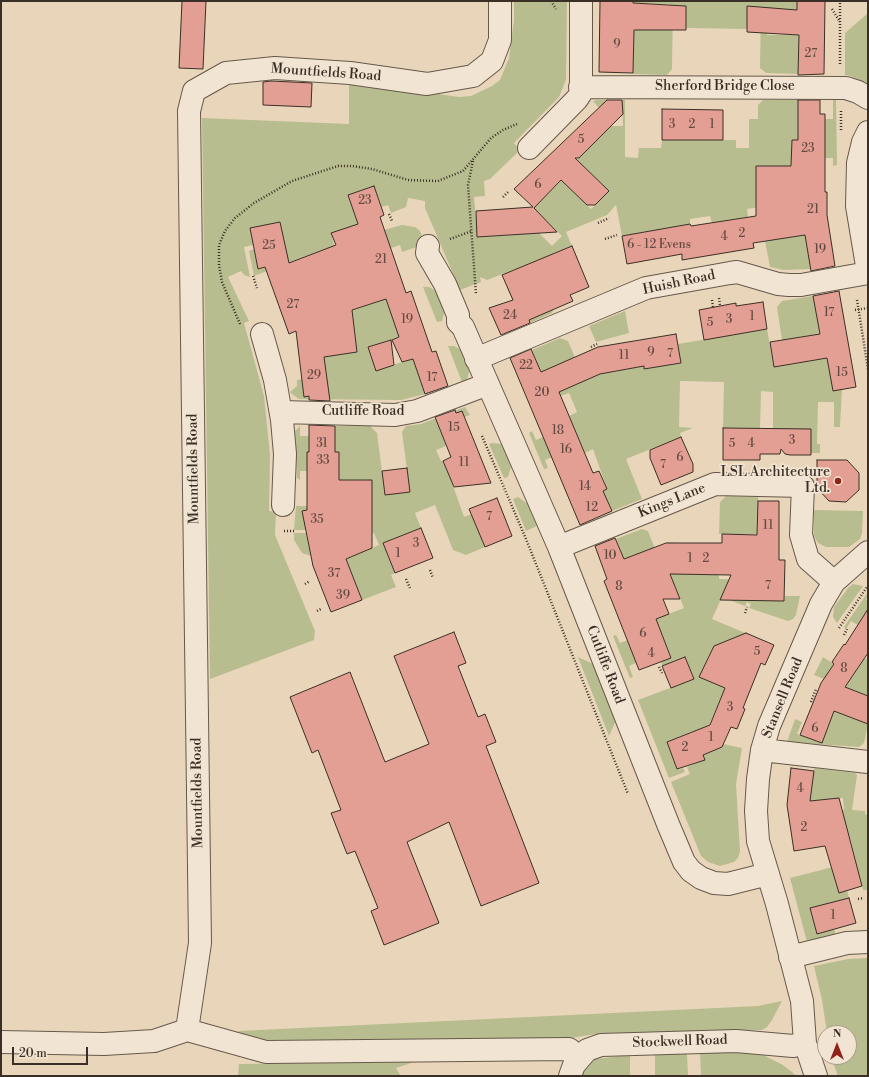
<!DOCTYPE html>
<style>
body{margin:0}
#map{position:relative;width:869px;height:1077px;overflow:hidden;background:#e9d6ba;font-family:"Libre Bodoni",serif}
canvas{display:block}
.frame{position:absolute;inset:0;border:2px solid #3a2f26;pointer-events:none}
.north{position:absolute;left:817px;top:1025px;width:40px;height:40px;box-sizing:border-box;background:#f1e4d2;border:1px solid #a89c8d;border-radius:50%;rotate:0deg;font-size:11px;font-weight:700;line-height:16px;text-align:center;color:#3a2f26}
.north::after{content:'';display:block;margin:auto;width:14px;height:18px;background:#8f2418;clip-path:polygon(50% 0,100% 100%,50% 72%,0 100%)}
.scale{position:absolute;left:12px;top:1047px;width:76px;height:18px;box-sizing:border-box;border:2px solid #3a2f26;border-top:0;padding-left:5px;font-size:12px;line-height:14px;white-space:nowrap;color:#3a2f26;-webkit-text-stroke:3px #f1e4d2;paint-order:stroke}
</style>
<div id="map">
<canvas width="869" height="1077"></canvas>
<div class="frame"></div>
<div class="north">N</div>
<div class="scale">20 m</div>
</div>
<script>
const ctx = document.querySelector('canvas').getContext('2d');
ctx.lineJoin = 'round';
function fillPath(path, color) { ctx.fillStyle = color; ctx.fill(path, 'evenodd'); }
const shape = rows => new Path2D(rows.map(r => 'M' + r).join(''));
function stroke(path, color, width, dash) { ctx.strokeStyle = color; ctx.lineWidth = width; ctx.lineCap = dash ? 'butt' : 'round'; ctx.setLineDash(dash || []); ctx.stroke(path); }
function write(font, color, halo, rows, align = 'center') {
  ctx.font = font + ' "Libre Bodoni",serif'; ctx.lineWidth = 3.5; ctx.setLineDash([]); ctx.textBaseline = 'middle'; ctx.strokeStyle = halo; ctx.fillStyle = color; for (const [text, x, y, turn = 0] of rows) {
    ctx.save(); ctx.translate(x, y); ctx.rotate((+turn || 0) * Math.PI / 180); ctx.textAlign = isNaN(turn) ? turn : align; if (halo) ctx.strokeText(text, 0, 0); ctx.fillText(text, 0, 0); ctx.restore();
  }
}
const green = shape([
 [514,1,567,1,566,80,559,97,514,143,520,150,490,179,484,181,485,196,474,197,478,237,515,235,532,226,552,246,562,236,533,208,562,180,591,209,609,191,577,160,609,126,623,126,622,105,598,107,593,101,597,100,625,100,625,157,638,158,639,148,661,148,662,140,736,140,736,148,749,148,749,119,758,119,758,105,763,100,798,100,825,119,833,119,833,100,836,100,837,165,833,166,833,158,825,158,824,140,792,140,791,166,756,166,756,191,799,191,759,207,747,209,748,217,712,223,710,216,690,219,690,224,622,236,616,205,607,215,566,232,578,260,552,313,530,323,519,297,512,299,507,288,531,278,526,265,487,280,480,277,481,282,460,290,425,208,425,201,408,198,406,207,391,213,388,205,382,207,374,187,348,195,358,225,331,233,351,311,386,299,399,337,368,347,376,371,413,358,425,394,401,400,299,399,292,394,290,392,297,386,297,380,302,379,304,397,329,394,324,357,357,352,354,326,325,249,254,276,249,251,254,249,258,269,288,262,280,222,250,228,253,245,244,247,250,277,244,275,241,271,228,277,249,321,244,323,264,396,270,455,269,511,276,512,275,535,315,631,314,640,210,679,202,118,349,124,349,78,431,93,459,97,471,96,492,86,500,80,509,58,514,20],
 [633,1,797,1,797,10,767,10,767,35,799,35,798,74,766,73,760,68,761,7,747,6,747,29,691,28,686,28,686,6,673,5,672,69,667,75,633,74,634,30,668,30,669,4,633,3],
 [868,13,868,84,851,76,845,75,845,33],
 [402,225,415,227,420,231,425,244,402,252,400,245,391,248,384,230],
 [805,235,811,269,784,270,770,267,765,241],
 [423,287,429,287,436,291,445,309,442,321,437,322],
 [813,296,820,334,782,340,777,307,782,301],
 [625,311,629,333,596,342,589,326],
 [767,329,774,367,827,358,842,389,840,427,834,427,834,402,818,402,817,444,820,444,820,453,811,453,811,429,773,429,773,392,761,391,760,429,723,428,724,382,680,381,679,427,693,428,680,433,681,437,626,459,642,499,612,511,603,491,607,489,593,449,585,453,569,416,577,412,569,393,560,396,545,381,532,350,560,338,568,341,579,367,598,347,608,345,613,372,639,367,635,341,639,340,644,369,681,363,678,344],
 [448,346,454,346,462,350,470,368,467,380,462,382],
 [465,407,470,415,464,417,461,411,437,421,446,446,436,450,441,461,444,460,464,517,472,514,485,547,466,555,453,550,435,505,415,513,421,528,383,543,395,573,391,575,396,587,362,600,346,559,379,545,374,533,311,556,302,553,294,540,294,533,306,533,310,553,328,506,302,511,306,530,294,530,296,506,328,506,339,480,339,452,335,452,335,426,370,426,377,433,385,495,410,492,402,432,406,426,421,424],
 [300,426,300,436,309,436,309,452,307,452,307,471,300,471,300,480,297,478,295,431],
 [532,431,536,440,543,437,552,457,545,460,548,468,544,469,529,433],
 [492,443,501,444,504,448,511,467,508,477,504,478,489,444],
 [726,496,758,497,757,534,719,534,720,502],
 [518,497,528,504,537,526,526,531,513,499],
 [814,510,863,511,862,533,860,539,849,547,826,547,818,543,814,536],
 [642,529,648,531,659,559,676,566,667,542,682,543,682,574,714,575,719,543,719,579,751,580,751,600,784,601,785,596,800,596,796,615,793,619,788,621,749,608,751,604,747,602,745,606,722,597,712,619,750,635,709,655,700,677,725,688,707,730,695,735,693,731,667,742,678,770,683,768,685,772,669,778,638,700,694,679,685,657,662,666,661,661,671,657,656,619,684,608,675,586,637,601,629,571,616,539],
 [853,584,863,586,837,623,833,617,834,607,848,588],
 [868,592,866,600,868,601,868,610,858,625,851,621,846,629,844,627],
 [616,635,620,643,628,640,636,663,629,666,633,677,630,678,613,636],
 [578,657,593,664,616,721,609,736],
 [823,657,834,664,827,675,845,687,865,658,868,660,868,696,814,675],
 [834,711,868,724,864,743,859,747,787,742,795,719,802,722,797,734,822,743],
 [723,744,742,748,736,784,740,851,738,858,734,862,720,866,708,862,701,856,671,782,690,774,687,767,704,760,703,755],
 [814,768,855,773,857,775,852,810,865,811,865,814,868,815,868,890,863,890,856,864,847,890,849,898,810,909,817,933,834,929,836,936,807,942,790,878,856,861,850,838,825,845,819,812,844,810,843,798,810,801],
 [868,958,868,1076,838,1076,831,1057,849,1057,849,1033,827,1033,822,1000,814,966,848,959],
 [782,1001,772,1020,767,1027,762,1030,597,1034,570,1038,280,1041,256,1040,247,1037,238,1031,758,1006],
 [700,1052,759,1053,783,1065,797,1076,701,1075],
 [687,1053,688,1076,655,1076,655,1054],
 [630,1055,630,1076,582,1076,584,1070,595,1059],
 [414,1062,396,1068,401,1076,238,1076,239,1064]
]);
const building = shape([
 [182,1,206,1,203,69,179,68,182,1],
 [600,1,633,1,633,3,686,6,686,30,634,30,633,73,599,72,600,1],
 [797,1,825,1,824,74,798,75,799,35,747,32,747,6,797,10,797,1],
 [271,81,312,83,311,107,263,105,263,82,271,81],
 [607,100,622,100,623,114,579,158,575,158,609,191,595,205,587,205,561,180,534,208,557,232,477,237,476,211,533,207,514,189,607,100],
 [798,100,820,100,820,114,825,114,825,192,827,192,827,215,835,266,811,271,805,235,753,243,754,248,682,260,682,254,627,264,622,236,690,224,691,226,756,216,756,166,791,166,792,140,798,140,798,100],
 [662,109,723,110,723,140,662,140,662,109],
 [374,186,384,215,380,217,406,293,411,291,432,352,436,351,448,386,425,394,413,359,402,362,392,340,399,337,386,299,352,310,357,352,324,357,330,401,309,400,309,396,304,397,296,331,289,334,265,267,258,269,250,228,280,222,289,263,336,245,331,233,358,224,348,195,374,186],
 [572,246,589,287,570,295,573,301,529,320,530,323,501,335,489,308,513,300,502,275,572,246],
 [839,291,856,387,833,391,827,358,774,367,770,342,820,334,813,296,839,291],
 [763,302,767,329,704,340,699,310,736,303,736,306,763,302],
 [676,334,681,363,644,369,644,366,600,374,559,392,593,473,599,471,607,489,603,491,612,511,580,525,510,358,531,349,541,372,598,347,676,334],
 [391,340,394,365,376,371,368,347,391,340],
 [455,410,456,413,462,411,491,483,454,487,443,461,451,457,435,417,455,410],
 [309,425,335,426,335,452,339,452,339,480,372,480,372,548,346,559,362,600,331,612,313,566,302,511,307,510,307,452,309,452,309,425],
 [723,428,811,429,811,455,790,455,785,454,781,449,780,454,760,454,760,460,723,460,723,428],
 [681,437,693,464,693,472,661,485,650,458,650,450,681,437],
 [817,460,847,460,859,473,859,490,846,502,829,501,817,488,817,460],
 [407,468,410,492,385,495,382,471,407,468],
 [497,498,512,536,485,547,469,509,497,498],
 [758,501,779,501,779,560,785,560,784,601,720,600,731,575,670,574,680,599,663,599,669,614,656,619,671,658,639,670,604,581,607,579,595,546,615,538,624,559,666,543,722,543,722,534,757,535,758,501],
 [421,528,433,558,395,573,383,543,421,528],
 [868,609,868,653,845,687,868,696,868,724,834,711,822,743,800,735,821,683,834,664,832,662,844,644,845,645,868,609],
 [454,632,466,663,458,666,478,717,485,714,496,742,486,746,539,883,481,906,449,822,407,842,439,923,384,945,371,911,378,908,355,851,347,854,331,813,341,810,318,750,312,753,290,697,350,672,385,762,429,744,394,656,454,632],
 [746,633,774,645,765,665,761,663,743,708,745,709,737,729,731,727,722,747,703,755,705,760,677,769,667,742,710,725,725,688,699,677,714,646,746,633],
 [685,657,694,679,671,688,662,666,685,657],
 [791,768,814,771,810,801,839,798,862,886,839,893,825,846,794,851,787,805,791,768],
 [849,898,856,923,817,934,810,908,849,898]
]);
const path = shape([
 [551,1,556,9],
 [832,9,840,22],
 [840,64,840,1],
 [841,111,841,130],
 [473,161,468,185,476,294],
 [503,197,508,192],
 [389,214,392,221],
 [598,223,609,218],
 [450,239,472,231],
 [605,239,617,235],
 [253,276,257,288],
 [719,298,720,306],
 [712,300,713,307],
 [857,300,868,369],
 [855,310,868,308],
 [240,324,222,282,219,265,219,245,225,231,235,218,254,203,292,181,338,166,352,166,372,169,408,180,438,181,463,171,491,138,503,130,517,124],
 [591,347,597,344],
 [482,436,526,539,628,794],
 [284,531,294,531],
 [430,570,433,578],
 [406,579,410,588],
 [305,584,310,581],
 [317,611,321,609],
 [745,613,747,607],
 [839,628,867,587],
 [844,635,847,629],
 [659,667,662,673],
 [811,702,816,689],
 [858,899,864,898]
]);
const minor = shape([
 [580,87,846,88,858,92,868,98],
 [868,132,863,142,858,163,857,206,868,272],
 [529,148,577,99,581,93,581,3],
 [428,246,427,253,445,284,458,315,458,322,463,327,559,547,668,824,684,862,691,871,701,878,714,883,728,884,768,874],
 [262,334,275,380,282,420,285,454,283,505],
 [476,359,646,288,730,273,737,272,778,284,789,285,801,285,868,273],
 [281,412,395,415,417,411,488,384],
 [559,547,715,484,803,486,801,535,808,559,834,582],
 [762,750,868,762],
 [790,957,847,943,868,942],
 [187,1030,266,1052,569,1049,579,1058],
 [1,1042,104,1044,154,1041,187,1030,200,943,189,111,194,91,226,73,275,68,350,73,427,84,473,76,492,61,500,40,500,1],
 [570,1076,574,1065,587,1050,601,1045,736,1041,793,1046,805,1043],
 [816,1076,805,1043,802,1001,777,904,758,841,756,811,758,779,762,750,769,726,821,604,834,582,868,552]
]);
const markers = [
 [838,481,4,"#8f2418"]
];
const numberNames = [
 ["9",617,45],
 ["27",811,54],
 ["3",672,125],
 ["2",692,125],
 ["1",712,125],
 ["5",581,140],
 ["23",808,149],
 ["6",538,185],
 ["23",365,201],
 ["21",813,210],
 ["2",742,234],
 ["4",724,237],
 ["6 - 12 Evens",659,245],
 ["25",269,246],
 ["19",820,250],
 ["21",381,260],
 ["27",293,305],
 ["17",829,313],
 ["24",510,316],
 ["1",752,317],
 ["19",407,320],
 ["3",729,320],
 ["5",710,323],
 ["9",651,353],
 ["7",670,354],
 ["11",624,356],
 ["22",526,366],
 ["15",842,373],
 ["29",314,376],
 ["17",432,378],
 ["20",542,393],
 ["15",454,428],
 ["18",558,431],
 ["3",792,441],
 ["31",322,444],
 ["5",732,444],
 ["4",751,444],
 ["16",566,450],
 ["6",680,458],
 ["33",323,461],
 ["11",464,463],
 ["7",663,465],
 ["14",585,487],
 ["12",592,508],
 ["7",489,517],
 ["35",317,520],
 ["11",768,526],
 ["3",416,544],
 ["1",398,554],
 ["10",610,556],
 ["1",690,559],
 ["2",706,559],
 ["37",334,574],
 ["7",768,586],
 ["8",619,587],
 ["39",343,596],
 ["6",643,634],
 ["5",757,652],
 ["4",651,654],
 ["8",844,669],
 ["3",730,708],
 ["6",815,729],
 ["1",711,738],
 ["2",685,748],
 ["4",800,789],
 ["2",804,828],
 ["1",833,916]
];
const streetNames = [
 ["Mountfields Road",326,73,4],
 ["Sherford Bridge Close",725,87],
 ["Huish Road",679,283,-12],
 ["Cutliffe Road",363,412],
 ["Mountfields Road",194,469,-91],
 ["Kings Lane",672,501,-22],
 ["Cutliffe Road",605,665,69],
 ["Stansell Road",783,698,-68],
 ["Mountfields Road",198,793,-91],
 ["Stockwell Road",680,1042,-2]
];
const poiNames = [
 ["LSL Architecture",830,473],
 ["Ltd.",830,489]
];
fillPath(green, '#b8bd8f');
fillPath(building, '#e49f94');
stroke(building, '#3a2f26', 1);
stroke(minor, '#66594b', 24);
stroke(path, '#3a2f26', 2.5, [1, 2]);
stroke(minor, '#f1e4d2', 22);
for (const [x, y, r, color] of markers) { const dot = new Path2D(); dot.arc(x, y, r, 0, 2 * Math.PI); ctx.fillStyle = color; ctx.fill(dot); stroke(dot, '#f1e4d2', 1.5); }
write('12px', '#644b42', null, numberNames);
write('14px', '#3a2f26', '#f1e4d2', streetNames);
write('14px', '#3a2f26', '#f1e4d2', poiNames, 'right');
</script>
